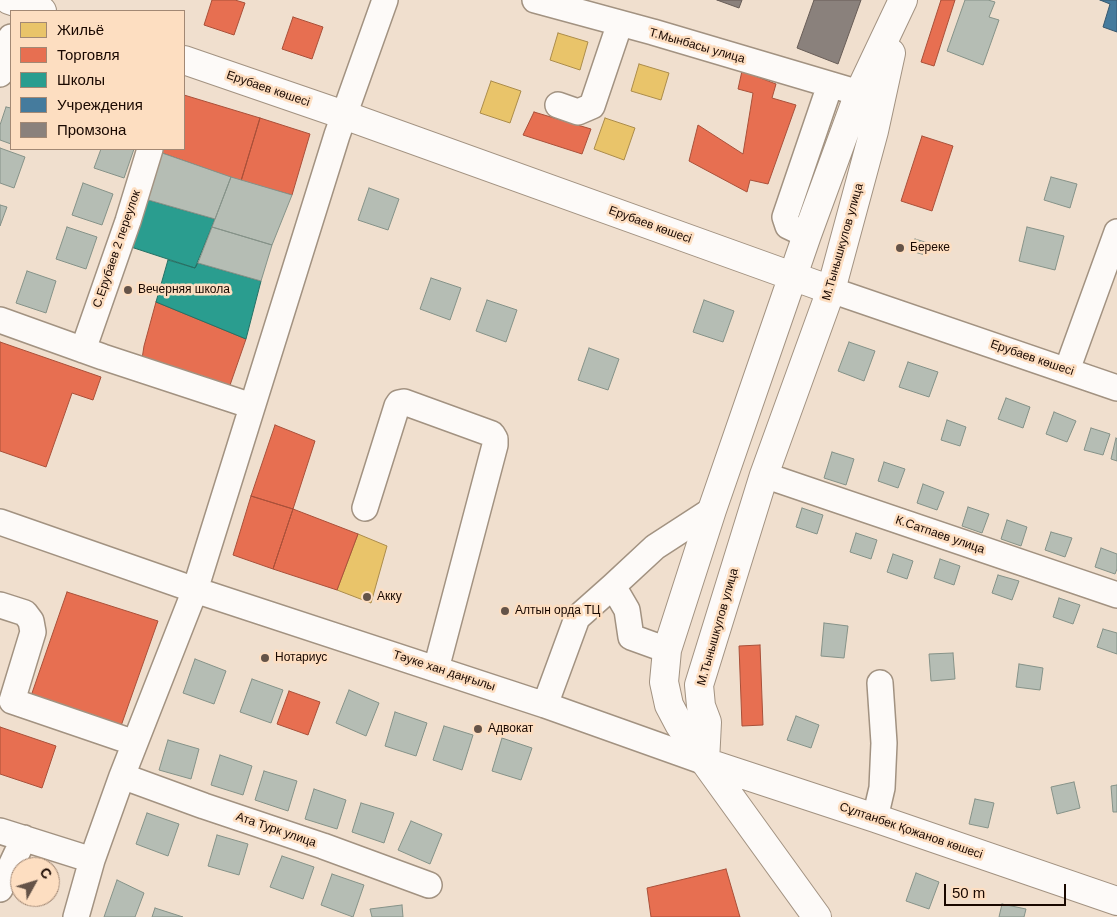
<!DOCTYPE html>
<meta charset="utf-8">
<style>
body{margin:0}
#map{position:relative;width:1117px;height:917px;overflow:hidden;background:#f0dfce;font-family:Helvetica,sans-serif}
canvas{display:block}
.legend{position:absolute;left:10px;top:10px;width:175px;height:140px;box-sizing:border-box;background:#fddec1;border:1px solid #a28874;margin:0;padding:6px 9px;list-style:none;font-size:15px;color:#190800}
.legend li{display:flex;align-items:center;gap:10px;height:25px}
.legend b{width:25px;border:1px solid #a28874}
.north{position:absolute;left:10px;top:857px;width:50px;height:50px;box-sizing:border-box;background:#fddec1;border:1px solid #a28874;border-radius:50%;rotate:51deg;font-size:14px;font-weight:700;line-height:20px;text-align:center;color:#190800}
.north::after{content:'';display:block;margin:auto;width:18px;height:22px;background:#645348;clip-path:polygon(50% 0,100% 100%,50% 72%,0 100%)}
.scale{position:absolute;left:944px;top:884px;width:122px;height:22px;box-sizing:border-box;border:2px solid #190800;border-top:0;padding-left:6px;font-size:15px;line-height:18px;white-space:nowrap;color:#190800;-webkit-text-stroke:4px #fddec1;paint-order:stroke}
</style>
<div id="map">
<canvas width="1117" height="917"></canvas>
<ul class="legend">
<li><b style="height:14px;background:#e9c46a"></b>Жильё</li>
<li><b style="height:14px;background:#e76f51"></b>Торговля</li>
<li><b style="height:14px;background:#2a9d8f"></b>Школы</li>
<li><b style="height:14px;background:#457b9d"></b>Учреждения</li>
<li><b style="height:14px;background:#8a817c"></b>Промзона</li>
</ul>
<div class="north">С</div>
<div class="scale">50 m</div>
</div>
<script>
const ctx = document.querySelector('canvas').getContext('2d');
ctx.lineJoin = 'round';
function fillPath(path, color) { ctx.fillStyle = color; ctx.fill(path, 'evenodd'); }
const shape = rows => new Path2D(rows.map(r => 'M' + r).join(''));
function stroke(path, color, width, dash) { ctx.strokeStyle = color; ctx.lineWidth = width; ctx.lineCap = dash ? 'butt' : 'round'; ctx.setLineDash(dash || []); ctx.stroke(path); }
function write(font, color, halo, rows, align = 'center') {
  ctx.font = font + ' Helvetica,sans-serif'; ctx.lineWidth = 5; ctx.setLineDash([]); ctx.textBaseline = 'middle'; ctx.strokeStyle = halo; ctx.fillStyle = color; for (const [text, x, y, turn = 0] of rows) {
    ctx.save(); ctx.translate(x, y); ctx.rotate((+turn || 0) * Math.PI / 180); ctx.textAlign = isNaN(turn) ? turn : align; if (halo) ctx.strokeText(text, 0, 0); ctx.fillText(text, 0, 0); ctx.restore();
  }
}
const homes = shape([
 [558,33,588,42,580,70,550,60,558,33],
 [639,64,669,73,661,100,631,91,639,64],
 [491,81,521,91,510,123,480,113,491,81],
 [605,118,635,128,624,160,594,149,605,118],
 [358,534,387,546,371,603,337,590,358,534]
]);
const shops = shape([
 [212,0,235,0,245,3,234,35,204,25,212,0],
 [941,0,955,0,934,66,921,62,941,0],
 [293,17,323,27,312,59,282,49,293,17],
 [742,71,776,84,772,98,796,105,768,184,750,180,747,192,689,161,698,125,743,154,753,93,738,89,742,71],
 [184,95,260,118,241,181,162,153,163,149,184,149,184,95],
 [534,112,591,129,582,154,523,135,534,112],
 [260,118,310,134,292,195,241,181,260,118],
 [922,136,953,146,932,211,901,201,922,136],
 [156,302,246,339,229,388,142,359,144,346,156,302],
 [0,342,101,377,93,400,72,393,46,467,0,451,0,342],
 [275,425,315,441,293,509,251,496,275,425],
 [251,496,293,509,273,569,233,555,251,496],
 [293,509,358,534,337,590,273,569,293,509],
 [67,592,158,621,121,726,31,696,67,592],
 [760,645,763,725,742,726,739,646,760,645],
 [289,691,320,702,308,735,277,724,289,691],
 [0,727,56,746,42,788,0,774,0,727],
 [726,869,740,917,651,917,647,888,726,869]
]);
const schools = shape([
 [145,199,215,219,195,268,131,247,145,199],
 [168,260,195,268,198,263,261,281,246,339,156,302,168,260]
]);
const public = shape([
 [1100,0,1117,0,1117,32,1103,27,1110,4,1100,0]
]);
const industry = shape([
 [717,0,742,0,739,8,717,0],
 [814,0,861,0,838,64,797,48,814,0]
]);
const building = shape([
 [965,0,988,0,995,2,989,17,999,20,983,65,947,51,965,0],
 [6,107,11,108,11,144,0,140,0,125,6,107],
 [0,148,25,157,14,188,0,183,0,148],
 [101,149,134,149,124,178,94,168,101,149],
 [162,153,231,177,215,219,145,199,162,153],
 [231,177,292,195,272,245,212,227,231,177],
 [1051,177,1077,184,1070,208,1044,200,1051,177],
 [83,183,113,194,102,225,72,215,83,183],
 [369,188,399,199,388,230,358,220,369,188],
 [0,205,7,207,0,226,0,205],
 [67,227,97,237,86,269,56,259,67,227],
 [212,227,272,245,261,281,198,263,212,227],
 [1027,227,1064,236,1055,270,1019,261,1027,227],
 [915,239,928,243,925,255,911,251,915,239],
 [27,271,56,281,46,313,16,303,27,271],
 [431,278,461,288,450,320,420,309,431,278],
 [487,300,517,310,506,342,476,331,487,300],
 [704,300,734,311,723,342,693,332,704,300],
 [849,342,875,351,864,381,838,371,849,342],
 [589,348,619,359,608,390,578,380,589,348],
 [908,362,938,372,929,397,899,387,908,362],
 [1006,398,1030,407,1023,428,998,419,1006,398],
 [1054,412,1076,421,1067,442,1046,434,1054,412],
 [947,420,966,427,960,446,941,440,947,420],
 [1091,428,1110,434,1103,455,1084,450,1091,428],
 [1116,438,1117,439,1117,461,1111,459,1116,438],
 [832,452,854,459,846,485,824,478,832,452],
 [884,462,905,469,898,488,878,481,884,462],
 [923,484,944,492,937,510,917,503,923,484],
 [968,507,989,514,982,533,962,526,968,507],
 [802,508,823,515,817,534,796,527,802,508],
 [1007,520,1027,527,1021,546,1001,539,1007,520],
 [1051,532,1072,538,1065,557,1045,550,1051,532],
 [856,533,877,540,871,559,850,552,856,533],
 [1101,548,1117,554,1117,569,1115,574,1095,567,1101,548],
 [893,554,913,561,907,579,887,572,893,554],
 [940,559,960,566,954,585,934,578,940,559],
 [998,575,1019,581,1012,600,992,593,998,575],
 [1059,598,1080,605,1073,624,1053,617,1059,598],
 [824,623,848,626,844,658,821,656,824,623],
 [1103,629,1117,633,1117,654,1097,647,1103,629],
 [953,653,955,679,931,681,929,654,953,653],
 [195,659,226,671,214,704,183,693,195,659],
 [1019,664,1043,668,1040,690,1016,687,1019,664],
 [252,679,283,690,271,723,240,712,252,679],
 [349,690,379,703,366,736,336,723,349,690],
 [395,712,427,723,416,756,385,746,395,712],
 [796,716,819,725,811,748,787,740,796,716],
 [444,726,473,735,462,770,433,760,444,726],
 [502,738,532,748,521,780,492,771,502,738],
 [168,740,199,749,191,779,159,770,168,740],
 [220,755,252,766,243,795,211,785,220,755],
 [264,771,297,781,288,811,255,800,264,771],
 [1074,782,1080,808,1057,814,1051,787,1074,782],
 [1117,785,1117,812,1113,812,1111,786,1117,785],
 [314,789,346,800,337,829,305,819,314,789],
 [975,799,994,803,988,828,969,824,975,799],
 [361,803,394,813,384,843,352,832,361,803],
 [147,813,179,824,168,856,136,844,147,813],
 [411,821,442,834,430,864,398,850,411,821],
 [217,835,248,844,239,875,208,866,217,835],
 [282,856,314,867,303,899,270,887,282,856],
 [916,873,939,882,929,909,906,901,916,873],
 [332,874,364,885,353,917,321,905,332,874],
 [117,880,144,893,135,917,104,917,117,880],
 [1002,904,1026,909,1024,917,999,917,1002,904],
 [402,905,403,917,372,917,370,909,402,905],
 [155,908,183,917,152,917,155,908]
]);
const minor = shape([
 [535,0,653,32,859,93],
 [0,74,11,37],
 [558,105,578,112,592,106,620,23],
 [807,235,788,226,785,217,830,85],
 [831,290,1117,388],
 [0,320,103,357,252,406],
 [83,350,128,221,150,149],
 [1067,370,1117,232],
 [764,475,1117,595],
 [365,508,397,406,399,403,404,402,492,434,495,439,495,445,436,669],
 [0,522,195,590,545,705,705,762],
 [613,586,627,610,631,637,667,650],
 [0,605,25,613,31,621,33,632,12,701,135,743],
 [545,705,577,618,613,586,655,547,712,510],
 [122,776,204,806,323,846,429,885],
 [875,818,882,788,884,743,880,683],
 [0,831,92,860],
 [0,889,24,838],
 [76,917,92,860,122,776,195,590,337,135,385,0]
]);
const major = shape([
 [9,0,42,11],
 [184,60,344,115,831,290],
 [705,762,707,722,701,706,699,685,764,475,831,290,874,131,891,53],
 [705,762,875,818,1117,901],
 [817,917,705,762,679,724,669,705,664,682,667,650,712,510,807,235,859,93,903,0]
]);
const markers = [
 [900,248,5,"#645348"],
 [128,290,5,"#645348"],
 [367,597,5,"#645348"],
 [505,611,5,"#645348"],
 [265,658,5,"#645348"],
 [478,729,5,"#645348"]
];
const streetNames = [
 ["Т.Мынбасы улица",697,46,16],
 ["Ерубаев көшесі",268,89,19],
 ["Ерубаев көшесі",650,225,20],
 ["М.Тынышкулов улица",843,242,-74],
 ["С.Ерубаев 2 переулок",117,249,-71],
 ["Ерубаев көшесі",1032,358,19],
 ["К.Сатпаев улица",940,535,19],
 ["М.Тынышкулов улица",718,627,-74],
 ["Тәуке хан даңғылы",444,671,18],
 ["Ата Турк улица",276,830,19],
 ["Сұлтанбек Қожанов көшесі",911,831,19]
];
const poiNames = [
 ["Береке",910,248],
 ["Вечерняя школа",138,290],
 ["Акку",377,597],
 ["Алтын орда ТЦ",515,611],
 ["Нотариус",275,658],
 ["Адвокат",488,729]
];
fillPath(homes, '#e9c46a');
stroke(homes, '#ab8c4a', 1);
fillPath(shops, '#e76f51');
stroke(shops, '#a95039', 1);
fillPath(schools, '#2a9d8f');
stroke(schools, '#257064', 1);
fillPath(public, '#457b9d');
stroke(public, '#38586e', 1);
fillPath(industry, '#8a817c');
stroke(industry, '#685d57', 1);
fillPath(building, '#b5bdb4');
stroke(building, '#859288', 1);
stroke(minor, '#a29281', 28);
stroke(major, '#a29281', 30);
stroke(minor, '#fdfaf8', 25);
stroke(major, '#fdfaf8', 28);
for (const [x, y, r, color] of markers) { const dot = new Path2D(); dot.arc(x, y, r, 0, 2 * Math.PI); ctx.fillStyle = color; ctx.fill(dot); stroke(dot, '#fddec1', 2); }
write('12px', '#190800', '#fddec1', streetNames);
write('12px', '#190800', '#fddec1', poiNames, 'left');
</script>
